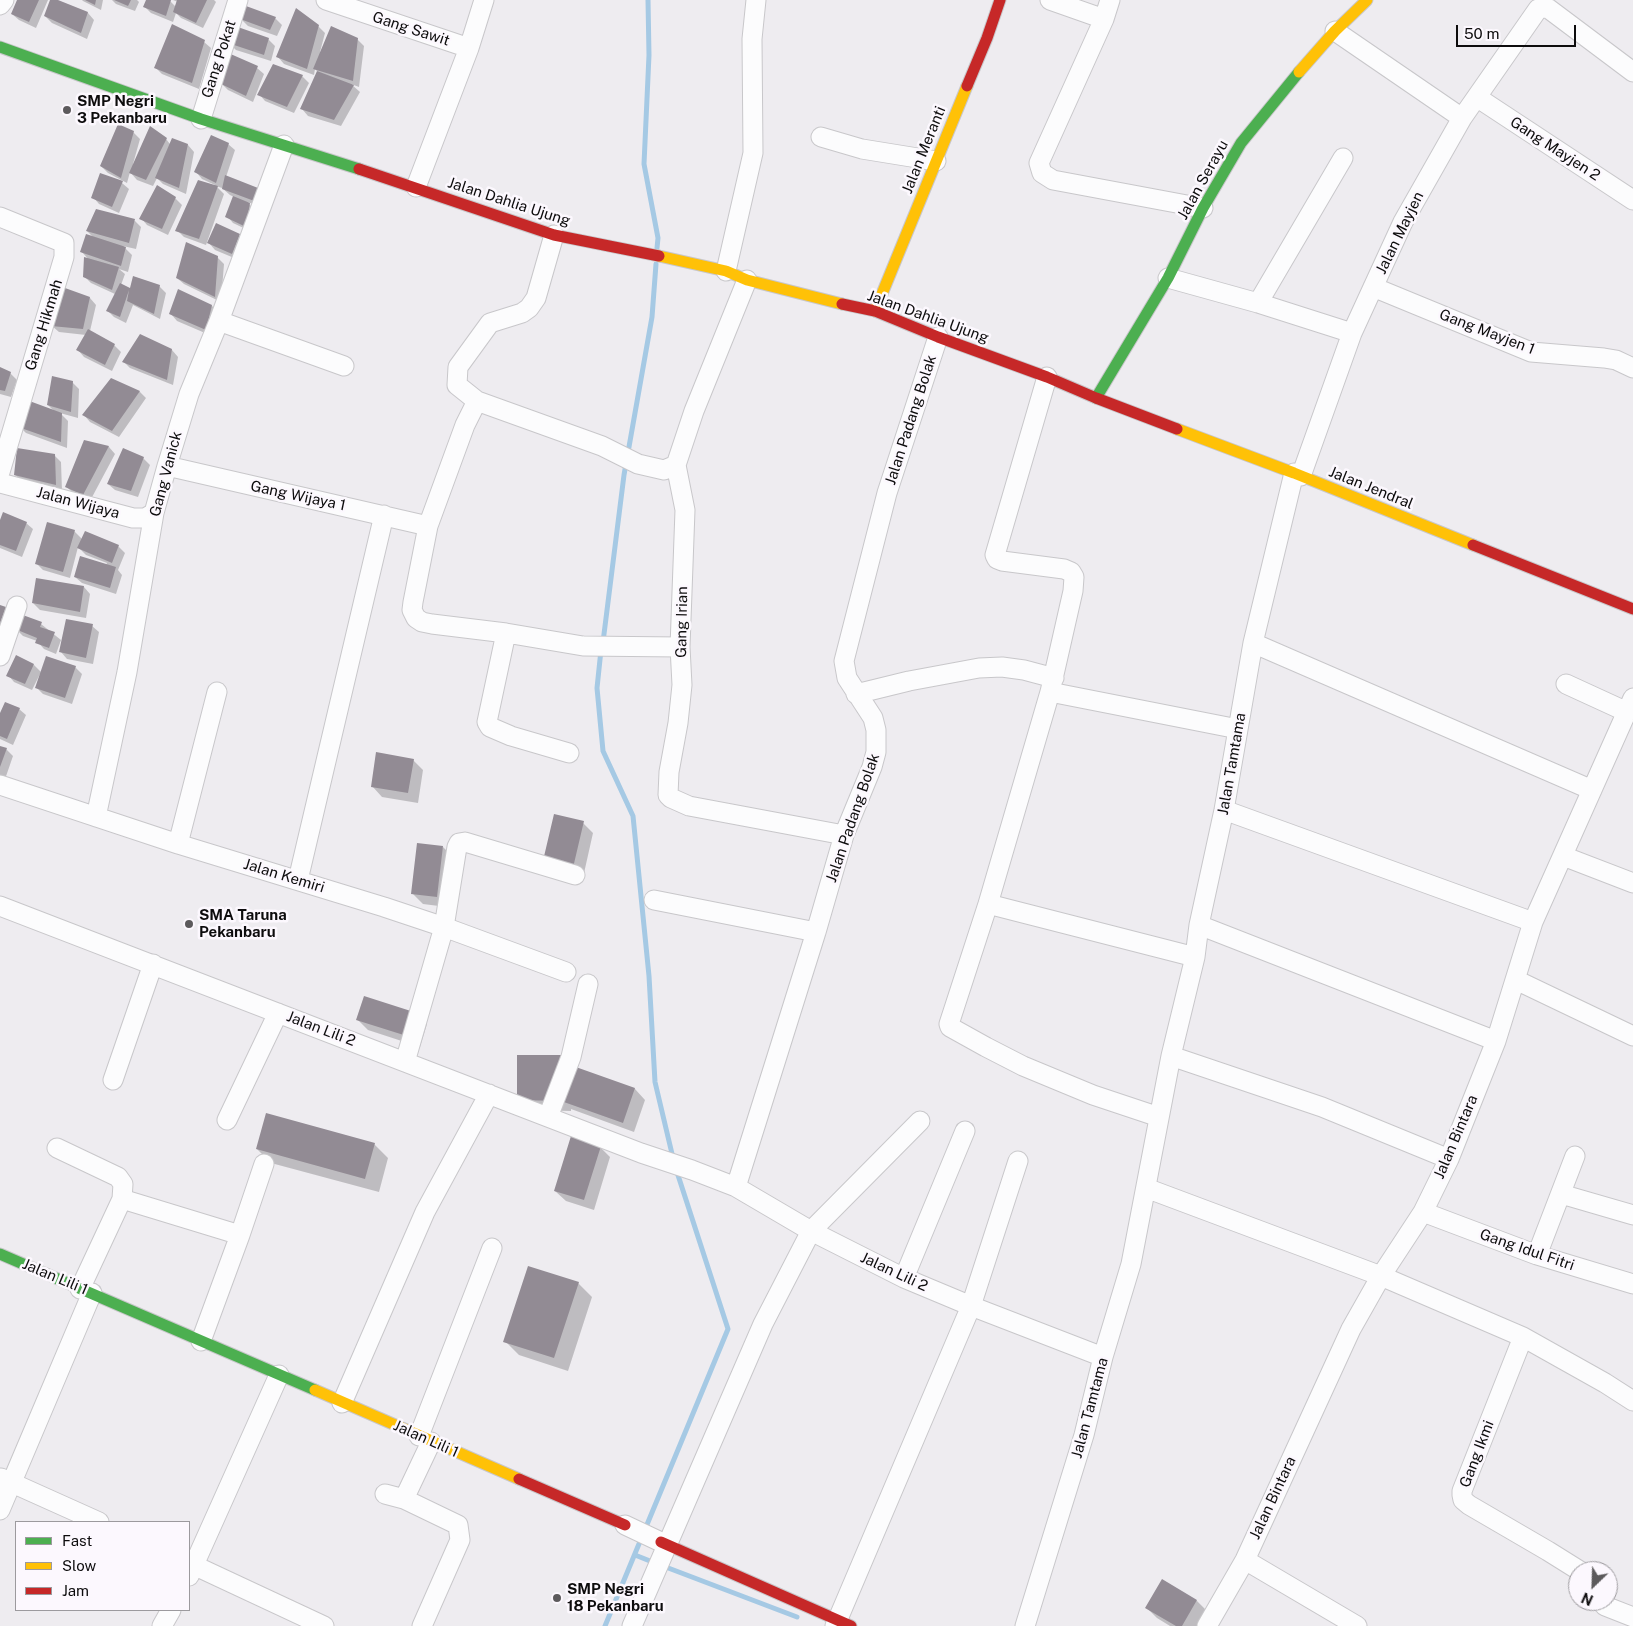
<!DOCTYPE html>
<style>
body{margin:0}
#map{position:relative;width:1633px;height:1626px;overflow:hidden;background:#eeecf0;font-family:"Public Sans",sans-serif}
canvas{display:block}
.legend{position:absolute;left:15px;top:1521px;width:175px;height:90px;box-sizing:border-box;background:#fcf8fe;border:1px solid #9c9a9e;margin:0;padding:6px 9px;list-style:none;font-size:15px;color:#0d0c0d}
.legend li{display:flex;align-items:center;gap:10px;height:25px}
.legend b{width:25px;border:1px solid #9c9a9e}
.north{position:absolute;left:1568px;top:1561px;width:50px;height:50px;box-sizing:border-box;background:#fcf8fe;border:1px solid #9c9a9e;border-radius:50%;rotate:204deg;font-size:14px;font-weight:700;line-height:20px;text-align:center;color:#0d0c0d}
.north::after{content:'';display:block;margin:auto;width:18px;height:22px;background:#5c5a5c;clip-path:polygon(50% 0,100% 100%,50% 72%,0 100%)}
.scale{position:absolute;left:1456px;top:25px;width:120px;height:22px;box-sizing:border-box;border:2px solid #0d0c0d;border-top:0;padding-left:6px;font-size:15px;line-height:18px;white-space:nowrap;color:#0d0c0d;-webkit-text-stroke:4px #fcf8fe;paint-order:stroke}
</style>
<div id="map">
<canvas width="1633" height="1626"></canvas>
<ul class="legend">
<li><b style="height:6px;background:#4caf50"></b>Fast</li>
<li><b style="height:6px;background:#ffc107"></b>Slow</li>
<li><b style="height:6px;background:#c62828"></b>Jam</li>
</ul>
<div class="north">N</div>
<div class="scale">50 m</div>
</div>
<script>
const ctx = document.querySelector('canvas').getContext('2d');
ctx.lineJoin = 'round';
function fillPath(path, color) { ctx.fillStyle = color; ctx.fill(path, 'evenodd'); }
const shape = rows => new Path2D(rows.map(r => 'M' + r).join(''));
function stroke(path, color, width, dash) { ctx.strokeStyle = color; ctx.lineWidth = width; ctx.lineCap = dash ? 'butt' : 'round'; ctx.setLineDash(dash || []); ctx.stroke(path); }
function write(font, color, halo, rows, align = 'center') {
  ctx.font = font + ' "Public Sans",sans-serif'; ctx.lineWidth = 5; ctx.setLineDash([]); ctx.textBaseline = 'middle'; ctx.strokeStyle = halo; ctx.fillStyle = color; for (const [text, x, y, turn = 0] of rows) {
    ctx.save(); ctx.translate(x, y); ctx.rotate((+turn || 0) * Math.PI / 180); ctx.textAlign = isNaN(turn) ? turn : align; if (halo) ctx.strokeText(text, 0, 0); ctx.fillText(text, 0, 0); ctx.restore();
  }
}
const shadow = shape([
 [19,0,48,0,36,28,19,20,12,14],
 [52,0,88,13,94,20,87,39,52,23,45,16],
 [82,0,103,0,101,10,83,1],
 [112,0,137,0,139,2,135,11,116,4],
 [147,0,169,0,176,7,178,2,173,0,214,0,216,2,203,28,181,18,176,13,173,22,151,13,144,6],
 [275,18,282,25,277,36,248,26,241,19],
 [318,26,325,33,320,52,357,39,364,46,359,87,351,84,360,92,341,126,308,116,302,109,318,72,315,69,314,75,284,64,278,57],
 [268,39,275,46,271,61,236,50,229,43],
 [204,42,211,48,199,89,162,74,156,68],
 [273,65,302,76,309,83,294,113,265,101,259,94],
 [257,68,264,74,253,102,228,90,221,83],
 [133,132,140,139,133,164,134,165,166,139,170,144,188,145,194,152,186,194,163,184,157,178,153,186,137,180,130,172,127,183,108,173,101,166],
 [228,144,235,150,226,177,263,207,247,202,256,211,252,232,233,223,227,216,234,197,230,195,222,188,216,186,224,194,206,245,184,237,177,230,215,185,202,179,196,172],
 [122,183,129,189,119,213,99,204,93,197],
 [175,198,182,205,168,235,147,225,141,218],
 [135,221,141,227,136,249,123,246,132,255,128,272,119,269,125,274,121,285,131,290,159,286,166,293,160,319,133,305,126,323,114,317,108,311,115,294,91,283,84,276,89,260,82,252,94,238,87,231],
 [239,235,246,241,239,260,215,250,209,243],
 [217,257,224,264,221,302,184,284,177,278],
 [66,290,90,298,96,305,90,331,114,345,121,352,112,371,84,357,78,350,86,335,59,332,52,326],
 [179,291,212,306,219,313,212,336,177,321,171,314],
 [172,350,178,357,173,385,130,368,124,362],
 [0,369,10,373,17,380,11,397,0,394],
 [111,379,140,392,146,398,119,437,90,422,84,415],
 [72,382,79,389,78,418,60,413,68,421,67,448,26,433,19,426,55,412,48,405],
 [85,442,109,447,115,454,90,501,73,493,66,486],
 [54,455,61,462,62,491,22,481,15,475],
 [143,458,150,465,138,497,115,490,108,484],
 [0,523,26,523,33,529,22,557,0,548],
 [74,531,82,539,118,546,125,553,118,570,122,575,116,594,82,583,75,577,106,565,107,563,86,555,78,547,70,578,43,570,36,563],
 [84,587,90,594,86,618,40,610,33,603],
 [0,606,6,608,12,615,0,630],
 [41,624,61,640,56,654,44,649,37,641,23,636,16,629],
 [92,626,99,632,93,664,67,659,61,652],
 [34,665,41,672,32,690,14,682,8,675],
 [75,667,82,674,72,704,43,694,37,688],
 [19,709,26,715,13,745,0,739,0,716],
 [0,747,6,749,13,756,3,785,0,784],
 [413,760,423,770,418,803,382,797,372,786],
 [583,823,593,833,582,882,554,875],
 [443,847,453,857,447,907,423,904,413,894],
 [417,1014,427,1024,420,1047,368,1030,358,1020],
 [560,1056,571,1067,635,1089,645,1100,634,1132,571,1109,571,1111,529,1110,518,1100],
 [374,1144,388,1158,379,1192,271,1163,257,1149],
 [600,1147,610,1157,594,1210,566,1201,555,1191],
 [578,1283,592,1297,568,1371,519,1355,505,1341],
 [1163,1581,1197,1601,1207,1611,1198,1626,1170,1626,1157,1618,1147,1608]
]);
const stream = shape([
 [648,0,649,55,644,164,658,238,657,248],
 [603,642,624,475,652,317,656,264],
 [601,650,597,688,603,751,633,816,649,976,655,1082,673,1158],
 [635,1555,655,1563],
 [663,1566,797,1617],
 [605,1626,728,1329,676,1169]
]);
const building = shape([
 [17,0,39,0,29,22,11,14],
 [50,0,58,0,88,12,81,33,44,16],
 [85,0,96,0,95,5],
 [114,0,131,0,128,6],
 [146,0,171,0,166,16,143,7],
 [177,0,207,0,196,23,173,12],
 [246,6,276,17,270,30,240,19],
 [296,8,319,25,307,69,276,57],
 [172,24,205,40,192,83,154,68],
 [235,26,269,38,264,55,228,43],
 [331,26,358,38,353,81,313,69],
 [226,52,258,66,246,96,219,83],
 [273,64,303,75,287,107,257,95],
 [317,71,354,85,334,120,300,109],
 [118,124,134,131,121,178,100,166],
 [150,126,167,138,146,180,129,173],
 [211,135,229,143,216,183,194,172],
 [172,138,188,144,179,188,155,178],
 [100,173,123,181,112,207,91,198],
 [225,175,258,188,257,202,222,189],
 [198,180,218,186,199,239,175,231],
 [157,185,176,197,162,229,139,219],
 [233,196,250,203,246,227,225,217],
 [96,209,135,219,129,243,86,231],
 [216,223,240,234,232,254,207,243],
 [86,234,126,247,121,266,80,252],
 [186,242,218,256,215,297,176,278],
 [84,257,119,267,112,290,83,277],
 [133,276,160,285,154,314,127,301,129,290,120,317,106,311,120,283,130,288],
 [65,288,90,297,83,329,51,326],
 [178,289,212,305,206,330,169,314],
 [88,329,115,344,105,365,76,350],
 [140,334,172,349,167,380,122,362],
 [0,367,11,372,5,391,0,390],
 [52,376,73,381,71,412,47,405],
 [111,378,140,391,112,431,82,415],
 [24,399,62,413,61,442,18,427],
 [84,440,109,446,83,495,65,487],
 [17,448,55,454,56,485,14,475],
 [123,448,144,457,131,491,107,484],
 [3,512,27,522,16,551,0,545,0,520],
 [47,522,75,530,63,572,35,564],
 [85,531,119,545,112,563,77,548],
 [80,556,116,567,110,588,74,577],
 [36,578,84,586,80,612,32,603],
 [0,605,6,607,0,623],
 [20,614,42,622,40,627,55,632,49,648,35,643,37,638,15,629],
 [66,619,93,624,86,658,59,652],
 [16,655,34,664,25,684,6,676],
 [46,656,76,666,65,698,35,688],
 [5,702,20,708,7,739,0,736,0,713],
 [0,746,7,748,0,767],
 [376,752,414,759,408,793,371,787],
 [554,814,584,821,572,872,542,865],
 [417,843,443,846,437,897,411,894],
 [364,996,417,1013,410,1037,356,1020],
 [517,1055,561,1055,561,1101,517,1100],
 [573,1066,635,1088,623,1123,561,1101],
 [266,1113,375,1143,365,1179,256,1149],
 [571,1136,601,1146,584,1200,554,1191],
 [528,1266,579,1282,554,1358,503,1342],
 [1162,1579,1197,1600,1182,1626,1176,1626,1145,1608]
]);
const street = shape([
 [326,0,469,48],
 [1050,0,1104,19],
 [1110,0,1104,19,1039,163,1042,173,1053,180,1203,208],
 [0,5,4,0],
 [1335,31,1462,118],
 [1478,98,1633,200],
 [201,119,238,0],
 [821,137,862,149,936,161],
 [416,187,469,48,484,0],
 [0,217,64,243,64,257,0,472],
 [554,235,536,298,529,308,522,313,490,323,458,367,457,385,477,401,602,446,638,464,664,470,676,465],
 [726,271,753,153,752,39,756,0],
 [1168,278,1258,303,1352,333],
 [747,280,694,411,676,465,685,510,680,647,682,685,678,723,669,772,668,795,671,798,689,806,844,835],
 [1373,287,1531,352,1604,358,1616,360,1633,368],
 [1258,303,1343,158],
 [219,321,344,366],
 [1047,377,995,555,997,559,1002,561,1064,569,1071,572,1074,577,1073,591,1050,692,988,904,949,1024,950,1027,986,1047,1023,1066,1093,1095,1159,1117],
 [477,401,465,425,428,526,413,602,412,610,416,618,422,622,432,624,506,633,583,646,680,647],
 [167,466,428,526],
 [1301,476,1352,333,1403,222,1462,118,1538,9,1543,8,1549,9,1633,72],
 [0,483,133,518,145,518,154,513],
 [506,633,487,722,490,727,511,736,569,753],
 [1253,643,1592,790],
 [0,656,17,606],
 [1566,684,1627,712],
 [1050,692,1238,729],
 [856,694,909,681,979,668,1002,667,1024,670,1054,678],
 [0,785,178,844,384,907,444,927,566,972],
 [1224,810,1533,922],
 [96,817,127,672,154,513,167,466,189,394,219,321,284,145],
 [178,844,217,692],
 [1563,856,1633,883],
 [298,880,384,515],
 [654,900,816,932],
 [988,904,1195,957],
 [0,906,641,1153,692,1170,736,1187,811,1231,904,1278,971,1306,1103,1357],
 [1199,925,1496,1041],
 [1516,980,1633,1036],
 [1171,1056,1322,1107,1449,1159],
 [405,1062,444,927,457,847,459,843,465,842,575,875],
 [113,1080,153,964],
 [548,1117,571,1057,588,984],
 [227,1120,278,1013],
 [57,1148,118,1177,123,1184,122,1199,80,1289],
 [736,1187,816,932,844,835,872,767,876,752,876,730,873,718,847,678,844,661,887,493,938,337],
 [1146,1188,1381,1276,1523,1337,1605,1383,1633,1401],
 [1561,1194,1633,1215],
 [122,1199,240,1235,201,1341],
 [1423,1212,1537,1255,1633,1284],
 [240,1235,264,1164],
 [1537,1255,1575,1156],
 [904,1278,965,1131],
 [1523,1337,1462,1491,1462,1495,1463,1500,1469,1505,1548,1551,1580,1571],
 [342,1403,425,1212,489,1094],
 [419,1436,492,1248],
 [1,1478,99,1522],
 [385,1494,404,1499,458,1525,460,1540,422,1626],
 [404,1499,431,1442],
 [0,1510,92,1293],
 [625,1525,661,1542],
 [1245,1560,1357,1626],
 [189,1563,324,1626],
 [189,1576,279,1375],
 [1602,1601,1605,1606,1633,1617],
 [162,1626,171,1610],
 [632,1626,763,1324,811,1231,920,1121],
 [835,1626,971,1306,1018,1161],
 [1025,1626,1084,1435,1103,1357,1131,1264,1171,1056,1195,957,1199,925,1224,810,1253,643,1294,473],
 [1207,1626,1245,1560,1351,1329,1381,1276,1423,1212,1449,1159,1496,1041,1533,922,1633,698]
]);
const fast = shape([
 [0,47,201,119,359,169],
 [1096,398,1168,278,1203,208,1241,143,1299,72],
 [0,1254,315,1390]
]);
const slow = shape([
 [1299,72,1335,31,1367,0],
 [659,256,726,271,747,280,842,304],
 [875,311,967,86],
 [1177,429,1294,473,1473,545],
 [315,1390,519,1479]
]);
const jam = shape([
 [967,86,987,38,1000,0],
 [359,169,554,235,659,256],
 [842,304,875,311,938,337,1047,377,1096,398,1177,429],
 [1473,545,1633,609],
 [519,1479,625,1525],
 [661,1542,851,1626]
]);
const markers = [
 [67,110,5,"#5c5a5c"],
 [189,924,5,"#5c5a5c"],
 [557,1598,5,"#5c5a5c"]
];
const streetNames = [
 ["Gang Sawit",411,29,18],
 ["Gang Pokat",219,59,-72],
 ["Gang Mayjen 2",1555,149,33],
 ["Jalan Meranti",924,150,-68],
 ["Jalan Serayu",1203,180,-61],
 ["Jalan Dahlia Ujung",509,202,18],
 ["Jalan Mayjen",1400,233,-64],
 ["Jalan Dahlia Ujung",928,317,20],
 ["Gang Hikmah",44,325,-73],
 ["Gang Mayjen 1",1487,332,21],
 ["Jalan Padang Bolak",911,420,-72],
 ["Gang Vanick",166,474,-75],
 ["Jalan Jendral",1371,488,22],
 ["Gang Wijaya 1",298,496,12],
 ["Jalan Wijaya",78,503,15],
 ["Gang Irian",682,622,-89],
 ["Jalan Tamtama",1232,764,-80],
 ["Jalan Padang Bolak",853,818,-71],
 ["Jalan Kemiri",284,876,17],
 ["Jalan Lili 2",321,1029,21],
 ["Jalan Bintara",1456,1137,-67],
 ["Gang Idul Fitri",1527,1250,19],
 ["Jalan Lili 2",894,1272,25],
 ["Jalan Lili 1",55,1277,23],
 ["Jalan Tamtama",1090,1408,-75],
 ["Jalan Lili 1",426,1439,24],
 ["Gang Ikmi",1477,1454,-69],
 ["Jalan Bintara",1273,1498,-65]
];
const poiNames = [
 ["SMP Negri",77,101],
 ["3 Pekanbaru",77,118],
 ["SMA Taruna",199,915],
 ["Pekanbaru",199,932],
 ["SMP Negri",567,1589],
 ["18 Pekanbaru",567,1606]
];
fillPath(shadow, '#0003');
stroke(stream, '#a5c9e4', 5);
fillPath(building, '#928b94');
stroke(street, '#c8c7ca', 21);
stroke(fast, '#c8c7ca', 13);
stroke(slow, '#c8c7ca', 13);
stroke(jam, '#c8c7ca', 13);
stroke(street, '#fcfcfd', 19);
stroke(fast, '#4caf50', 11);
stroke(slow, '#ffc107', 11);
stroke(jam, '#c62828', 11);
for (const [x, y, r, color] of markers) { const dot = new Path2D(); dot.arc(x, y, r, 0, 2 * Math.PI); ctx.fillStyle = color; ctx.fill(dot); stroke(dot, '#fcf8fe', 2); }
write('15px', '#0d0c0d', '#fcf8fe', streetNames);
write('bold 15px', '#0d0c0d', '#fcf8fe', poiNames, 'left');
</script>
